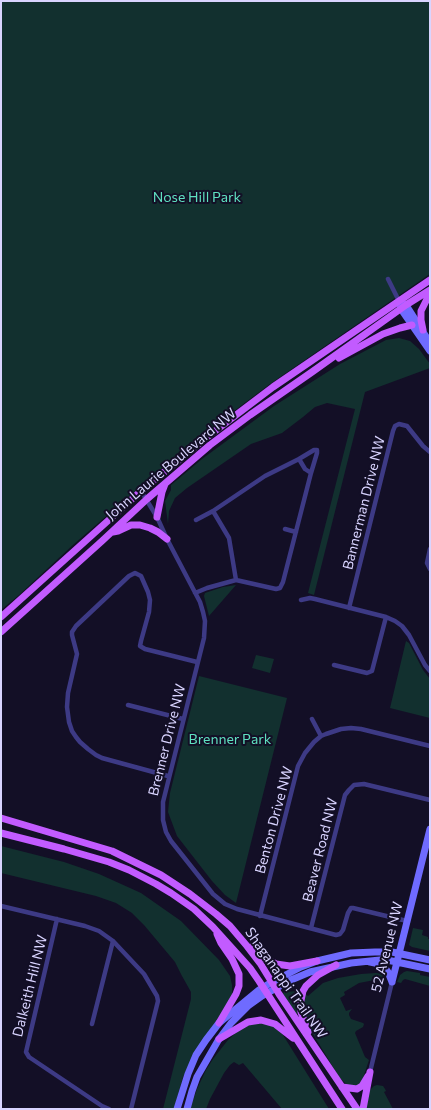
<!DOCTYPE html>
<style>
body{margin:0}
#map{position:relative;width:431px;height:1110px;overflow:hidden;background:#130f26;font-family:Commissioner,sans-serif}
canvas{display:block}
.frame{position:absolute;inset:0;border:2px solid #d9d4ff;pointer-events:none}
</style>
<div id="map">
<canvas width="431" height="1110"></canvas>
<div class="frame"></div>
</div>
<script>
const ctx = document.querySelector('canvas').getContext('2d');
ctx.lineJoin = 'round';
function fillPath(path, color) { ctx.fillStyle = color; ctx.fill(path, 'evenodd'); }
const shape = rows => new Path2D(rows.map(r => 'M' + r).join(''));
function stroke(path, color, width, dash) { ctx.strokeStyle = color; ctx.lineWidth = width; ctx.lineCap = dash ? 'butt' : 'round'; ctx.setLineDash(dash || []); ctx.stroke(path); }
function write(font, color, halo, rows, align = 'center') {
  ctx.font = font + ' Commissioner,sans-serif'; ctx.lineWidth = 4; ctx.setLineDash([]); ctx.textBaseline = 'middle'; ctx.strokeStyle = halo; ctx.fillStyle = color; for (const [text, x, y, turn = 0] of rows) {
    ctx.save(); ctx.translate(x, y); ctx.rotate((+turn || 0) * Math.PI / 180); ctx.textAlign = isNaN(turn) ? turn : align; if (halo) ctx.strokeText(text, 0, 0); ctx.fillText(text, 0, 0); ctx.restore();
  }
}
const green = shape([
 [1,1,430,1,430,274,270,384,190,444,74,544,19,595,1,610],
 [399,338,410,341,419,349,430,364,430,368,365,392,314,595,308,593,355,409,327,403,315,407,303,417,282,433,251,444,187,488,175,498,169,511,168,524,165,501,171,490,171,485,202,459,274,406,340,364,386,340],
 [236,585,209,616,204,596,205,593,223,587],
 [406,641,409,643,423,670,430,679,430,718,390,708],
 [256,655,274,659,270,673,252,668],
 [199,676,287,698,236,903,225,895,212,881,177,836,168,812,170,793],
 [1,846,64,862,99,874,141,893,181,921,219,960,230,976,232,985,232,996,228,1004,196,1051,183,1077,174,1109,163,1109,191,999,191,992,182,976,175,962,144,925,132,913,116,903,96,896,1,873],
 [413,928,423,930,422,935,428,937,428,939,430,939,430,951,412,947,409,945],
 [407,971,420,973,420,975,430,977,430,986,405,979,403,980,401,983,397,982,400,975,404,972],
 [376,973,384,974,385,978,359,983,344,992,345,995,340,998,346,1011,352,1009,349,1013,349,1015,351,1019,363,1023,364,1024,363,1027,356,1031,355,1033,365,1057,369,1060,362,1081,358,1086,347,1085,339,1077,310,1029,302,1009,304,993,308,996,323,983,338,978,361,974],
 [298,991,300,991,297,1000,298,1013,296,1014,283,994,284,992],
 [262,1023,271,1025,279,1030,283,1035,329,1109,282,1109,243,1063,239,1065,234,1062,230,1065,224,1073,210,1099,206,1109,190,1109,197,1089,206,1070,213,1059,228,1040,240,1029,249,1025],
 [377,1085,383,1086,385,1089,386,1091,384,1092,393,1109,366,1109,370,1090,374,1086]
]);
const street = shape([
 [388,279,399,301],
 [299,459,305,469,311,473],
 [141,491,157,517,167,539,200,602,203,612,205,621,204,638,163,802,163,820,166,832,171,841,213,894,225,904,237,909,336,935,340,934,343,930,348,913,351,908,353,908,407,921],
 [213,511,229,538,236,580],
 [285,529,296,532],
 [430,549,427,563,430,569],
 [195,593,207,588,236,580,276,589,280,588,283,582,311,473,317,453,317,450,314,450,299,459,265,476,213,511,196,520],
 [301,600,310,598,315,599,386,617,395,621,402,626,409,635,425,665,430,671],
 [349,608,393,431,395,426,399,424,407,426,423,446,430,452],
 [334,665,367,673,372,671,386,617],
 [128,705,183,719],
 [312,719,321,736],
 [168,776,102,758,96,755,88,749,80,742,76,737,72,731,69,722,67,707,68,693,77,654,72,635,72,632,76,626,129,576,135,573,141,576,148,592,150,600,149,612,141,641,140,646,145,649,197,662],
 [1,906,85,926,99,931,113,941,144,974,157,996,158,1001,131,1109],
 [260,916,298,766,305,753,314,742,321,736,326,734,341,729,351,728,361,729,430,746],
 [57,919,26,1052,29,1057,102,1106,109,1109],
 [311,928,345,795,349,790,354,785,364,784,430,800],
 [92,1024,113,941],
 [370,1072,392,982]
]);
const secondary = shape([
 [400,303,401,309,430,351],
 [402,303,406,305,430,343],
 [370,962,375,963,385,968,388,972,392,982],
 [392,982,430,829],
 [177,1109,188,1074,196,1055,206,1040,219,1023,259,990,272,982,301,967,317,961,351,953,375,952,392,952,430,960],
 [187,1109,192,1091,197,1077,219,1039,231,1023,248,1006,262,996,291,980,310,972,351,963,380,960,387,960,430,969]
]);
const primary = shape([
 [423,330,421,320,421,311,427,299,430,295],
 [339,358,383,334,400,328,412,325],
 [157,517,162,492,165,484],
 [113,532,118,531,131,525,140,525,150,528,158,532,167,539],
 [1,617,141,491,207,437,273,387,430,280],
 [1,632,102,541,147,499,210,445,250,415,312,372,406,305,430,290],
 [1,818,112,851,161,875,190,894,216,914,230,926,247,946,260,963,279,994,357,1109],
 [1,833,64,849,109,862,129,870,156,884,171,893,194,909,213,927,250,968,259,981,342,1109],
 [217,934,221,943,232,959,239,974,239,986,236,994,219,1023],
 [252,947,264,958,276,964,290,966,317,961],
 [308,1032,301,1012,300,1005,303,991,306,986,318,975,336,965],
 [219,1039,248,1022,261,1020,275,1024,293,1038],
 [342,1087,357,1089,362,1086,368,1076],
 [363,1109,370,1072]
]);
const parkNames = [
 ["Nose Hill Park",197,197],
 ["Brenner Park",230,739]
];
const streetNames = [
 ["John Laurie Boulevard NW",171,464,-40],
 ["Bannerman Drive NW",364,503,-76],
 ["Brenner Drive NW",167,740,-76],
 ["Benton Drive NW",274,820,-75],
 ["Beaver Road NW",320,850,-76],
 ["52 Avenue NW",387,947,-76],
 ["Shaganappi Trail NW",286,983,55],
 ["Dalkeith Hill NW",30,986,-76]
];
fillPath(green, '#12302f');
stroke(street, '#3d3a85', 4.5);
stroke(secondary, '#6f6bff', 7);
stroke(primary, '#c25bff', 7);
write('14px', '#5fe0c0', '#130f26', parkNames);
write('14px', '#d9d4ff', '#130f26', streetNames);
</script>
